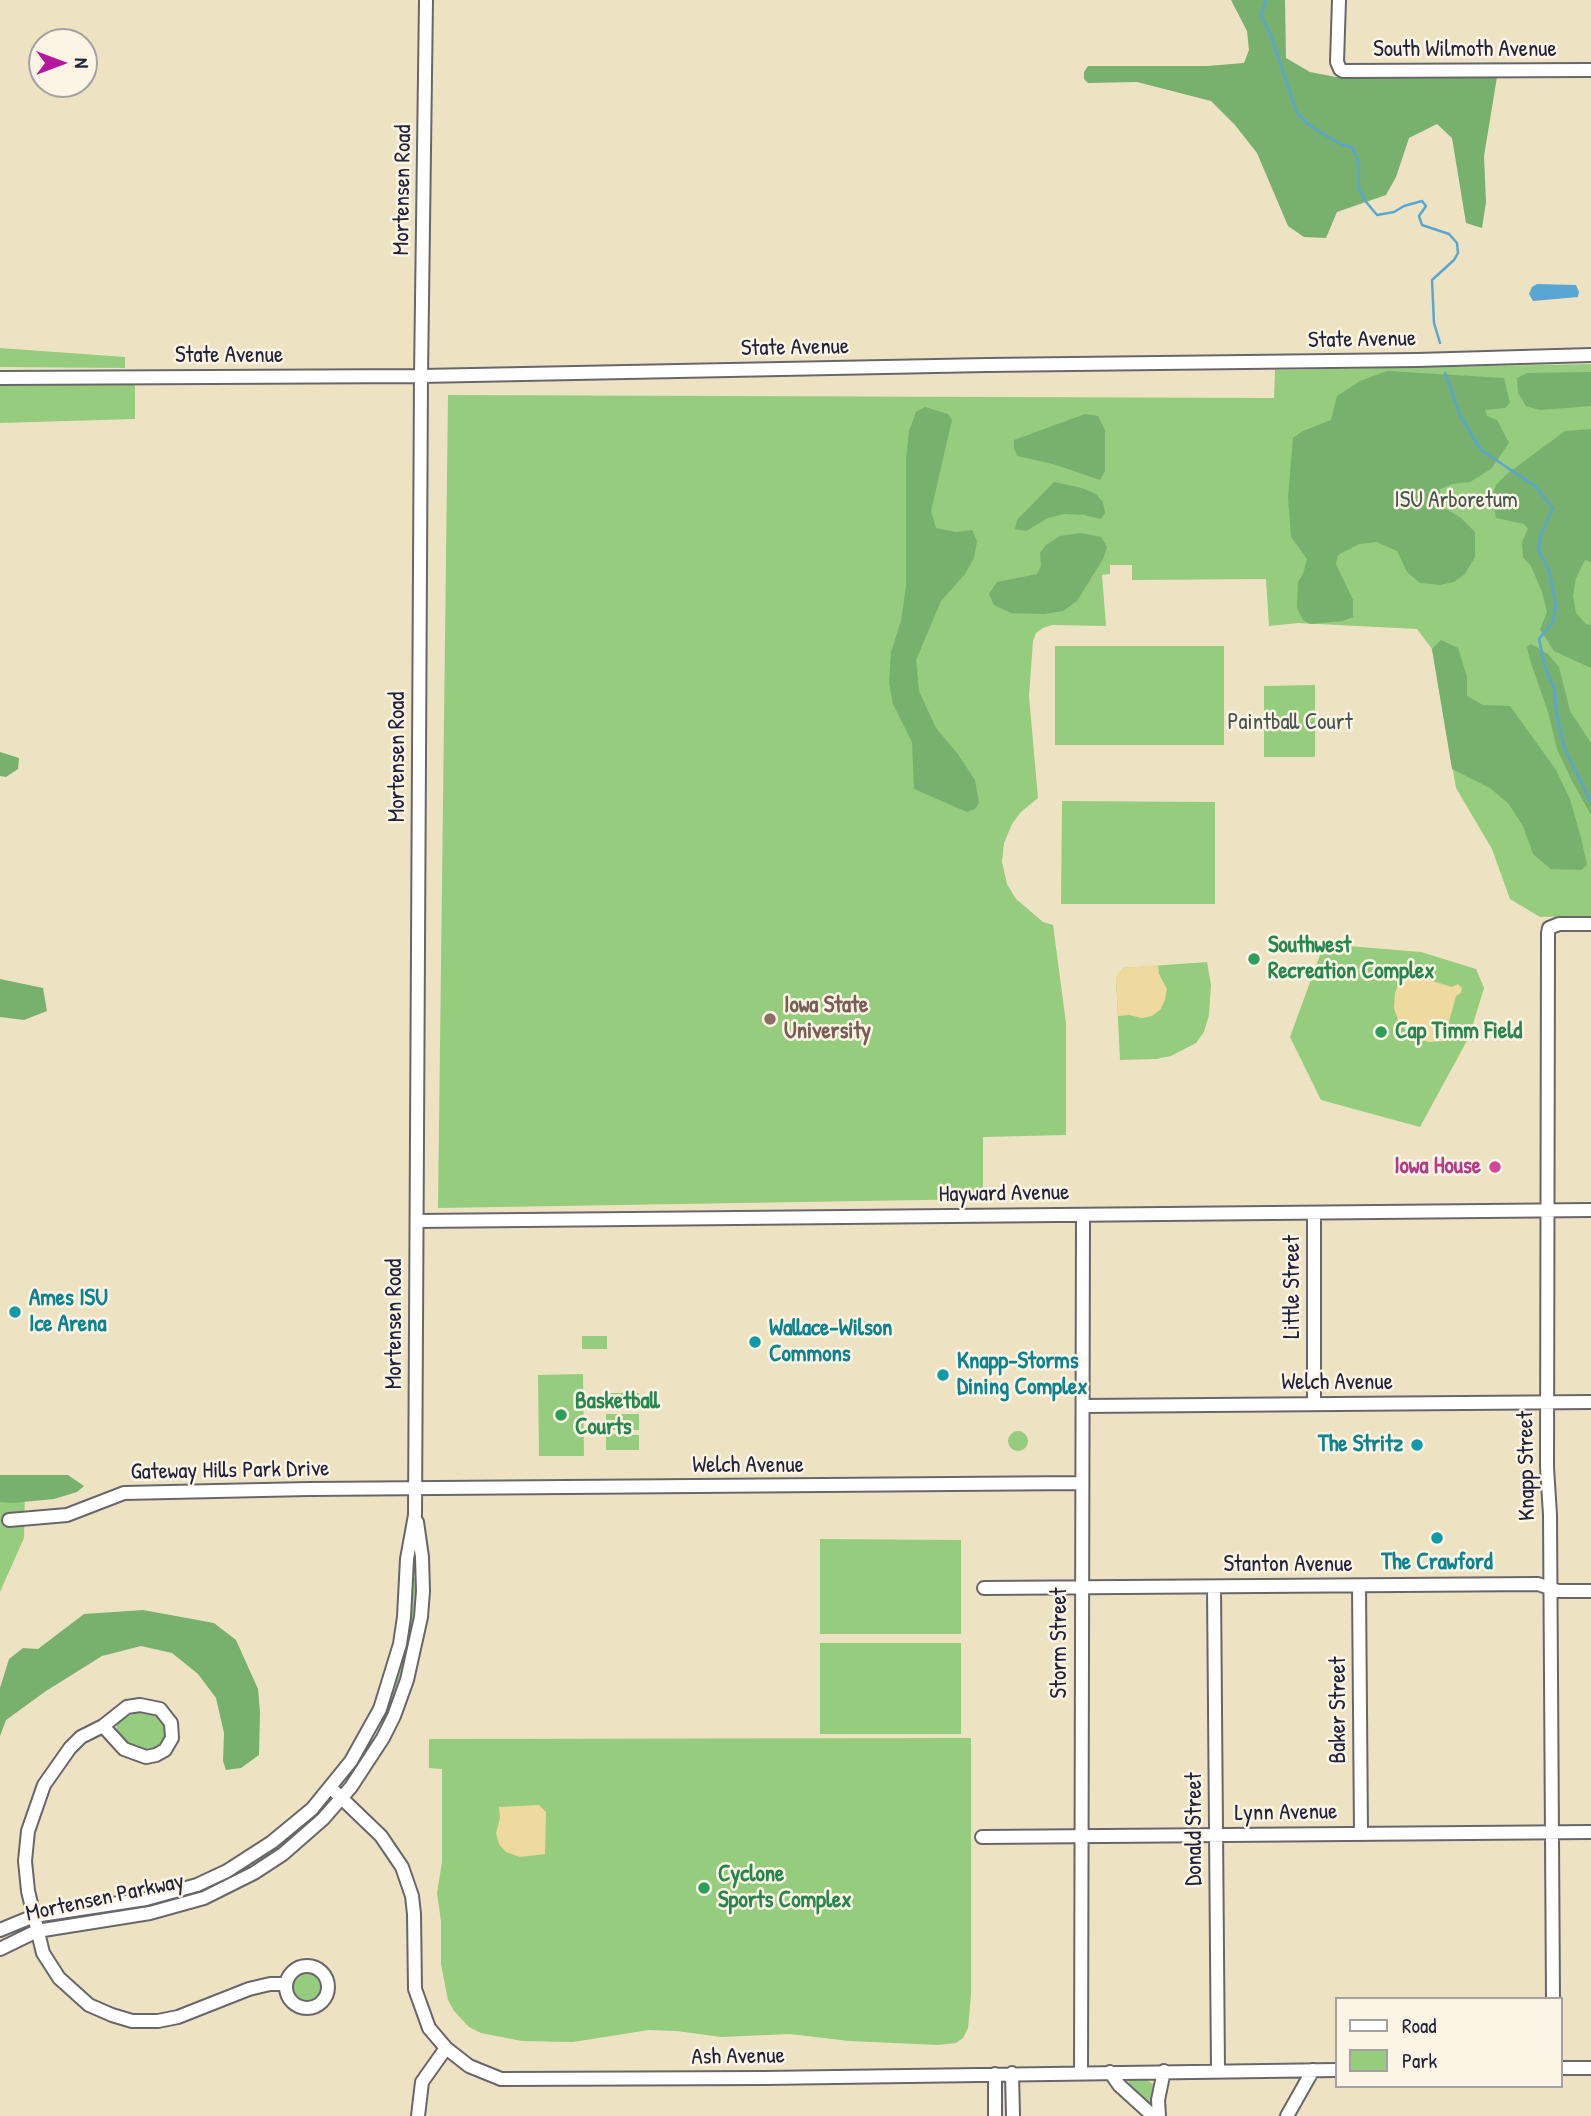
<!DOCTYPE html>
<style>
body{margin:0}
#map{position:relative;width:1591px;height:2116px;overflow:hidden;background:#ede3c3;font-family:"Patrick Hand",sans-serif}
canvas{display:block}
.legend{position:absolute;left:1335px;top:1997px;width:228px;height:91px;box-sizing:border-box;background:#fcf5e5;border:2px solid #a5a1a1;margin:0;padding:9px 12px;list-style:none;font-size:21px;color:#22223b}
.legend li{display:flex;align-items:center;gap:14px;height:35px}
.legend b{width:35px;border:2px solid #a5a1a1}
.north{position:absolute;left:28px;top:28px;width:70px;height:70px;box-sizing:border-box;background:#fcf5e5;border:2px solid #a5a1a1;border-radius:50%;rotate:90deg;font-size:19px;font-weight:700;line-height:28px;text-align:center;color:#22223b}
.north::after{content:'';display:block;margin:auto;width:24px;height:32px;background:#b5179e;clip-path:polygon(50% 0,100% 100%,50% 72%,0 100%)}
</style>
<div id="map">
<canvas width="1591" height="2116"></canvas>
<ul class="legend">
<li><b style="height:9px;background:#fff"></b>Road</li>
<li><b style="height:19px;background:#96cc7e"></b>Park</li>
</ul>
<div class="north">N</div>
</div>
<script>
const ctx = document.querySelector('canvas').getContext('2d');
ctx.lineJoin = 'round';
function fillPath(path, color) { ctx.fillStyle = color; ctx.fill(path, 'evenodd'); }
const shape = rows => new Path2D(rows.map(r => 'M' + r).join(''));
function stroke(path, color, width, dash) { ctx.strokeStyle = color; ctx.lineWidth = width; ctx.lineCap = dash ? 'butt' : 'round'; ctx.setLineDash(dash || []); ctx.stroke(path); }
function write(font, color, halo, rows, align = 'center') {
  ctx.font = font + ' "Patrick Hand",sans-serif'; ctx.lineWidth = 5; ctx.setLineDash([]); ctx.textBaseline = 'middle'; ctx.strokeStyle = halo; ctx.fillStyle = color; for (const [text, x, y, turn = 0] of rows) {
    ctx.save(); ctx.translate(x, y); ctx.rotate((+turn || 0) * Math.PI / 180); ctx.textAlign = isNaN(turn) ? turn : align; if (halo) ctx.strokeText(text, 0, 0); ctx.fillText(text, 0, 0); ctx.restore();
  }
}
const green = shape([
 [0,348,125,357,125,368,0,367],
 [1591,364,1591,916,1540,917,1510,899,1492,849,1456,788,1432,649,1417,629,1298,623,1269,626,1266,579,1132,580,1132,565,1110,565,1110,574,1102,575,1106,626,1052,625,1043,628,1036,633,1033,641,1029,696,1038,798,1021,812,1012,824,1004,843,1002,862,1007,884,1016,899,1043,922,1053,925,1066,1023,1066,1135,983,1137,983,1199,438,1208,448,395,1274,398,1275,370],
 [132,383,135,386,135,419,0,423,0,384],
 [1055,646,1224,646,1224,745,1055,745],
 [1315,685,1315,757,1264,757,1264,686],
 [1062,801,1215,802,1215,904,1061,904],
 [1324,944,1421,952,1476,969,1484,988,1469,1037,1420,1127,1321,1100,1290,1037],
 [1207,962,1211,985,1209,1015,1204,1032,1196,1043,1171,1056,1156,1059,1120,1060,1116,977,1123,968],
 [582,1336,607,1336,607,1349,582,1349],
 [583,1374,584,1456,539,1456,538,1375],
 [606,1393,639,1393,639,1409,606,1409],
 [606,1414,639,1414,639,1430,606,1430],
 '1008 1441a10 10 0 1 1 20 0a10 10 0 1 1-20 0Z',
 [606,1434,639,1435,639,1450,606,1450],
 [0,1491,25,1492,24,1538,0,1592],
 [820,1539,961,1540,961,1634,820,1634],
 [413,1577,418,1577,415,1615,403,1674,394,1701,389,1699,408,1635],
 [820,1643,961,1643,961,1734,820,1734],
 [138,1711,152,1712,159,1715,165,1725,165,1737,156,1748,140,1749,132,1746,116,1733,117,1722],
 [971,1738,971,1995,968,2028,963,2038,956,2043,938,2045,849,2041,790,2034,721,2037,677,2031,649,2030,573,2042,522,2041,481,2033,469,2027,454,2011,448,2000,441,1964,441,1921,437,1893,442,1862,442,1769,429,1768,429,1739],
 '292 1987a15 15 0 1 1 30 0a15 15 0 1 1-30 0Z',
 [1129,2080,1147,2080,1153,2084,1151,2104,1149,2105,1128,2087]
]);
const forest = shape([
 [1231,0,1285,0,1286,58,1310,72,1336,77,1497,77,1484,156,1486,202,1482,228,1466,223,1452,138,1437,124,1409,138,1396,177,1386,195,1337,212,1326,238,1304,237,1288,226,1257,153,1235,125,1211,101,1137,82,1088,83,1084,79,1084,72,1088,66,1207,66,1244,63,1249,50,1247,31],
 [1387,371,1504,378,1510,403,1505,408,1485,410,1487,416,1497,420,1509,443,1491,469,1470,482,1452,484,1440,489,1441,506,1461,518,1475,532,1475,557,1465,574,1454,582,1440,585,1420,583,1407,572,1397,551,1377,542,1359,544,1338,555,1336,564,1353,600,1353,617,1343,621,1310,624,1303,620,1297,608,1298,582,1303,574,1307,559,1291,537,1288,498,1293,438,1303,431,1331,420,1337,396,1360,381],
 [1591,372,1591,406,1540,410,1526,406,1518,393,1517,378,1527,373],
 [925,407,948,414,952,420,931,511,936,528,956,532,972,530,977,541,974,558,965,574,941,601,916,660,919,691,936,728,957,753,975,780,979,803,975,809,967,812,914,789,912,742,893,704,889,683,891,652,901,621,906,586,906,460,909,431,916,412],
 [1085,414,1098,416,1105,430,1105,471,1100,480,1053,464,1017,456,1014,448,1014,440],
 [1591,429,1591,562,1585,560,1576,578,1573,596,1576,613,1586,624,1591,625,1591,668,1554,651,1540,629,1547,612,1542,592,1531,566,1523,557,1522,542,1528,529,1524,524,1496,518,1492,497,1496,485,1507,474,1565,431],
 [1054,482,1082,488,1096,494,1103,502,1105,513,1101,519,1084,515,1064,514,1048,518,1026,531,1015,529,1017,520],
 [1081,533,1101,537,1107,547,1103,559,1077,601,1063,611,1044,614,1011,613,994,605,989,594,997,582,1037,574,1041,566,1040,553,1046,545,1060,536],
 [1441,640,1458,648,1467,677,1467,696,1483,705,1510,706,1556,770,1570,799,1581,838,1587,865,1581,870,1551,869,1533,854,1523,826,1508,803,1490,788,1452,769,1432,649],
 [1531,644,1548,654,1559,667,1570,711,1591,743,1591,815,1572,781,1557,749,1548,712,1530,660,1527,647],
 [0,752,19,758,18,769,6,777,0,776],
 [0,979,43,988,47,1011,24,1020,0,1017],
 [0,1475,68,1475,84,1486,77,1492,54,1499,13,1503,0,1502],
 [143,1610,214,1623,236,1640,258,1689,260,1712,259,1755,241,1768,226,1770,223,1761,224,1733,216,1698,198,1674,172,1653,141,1646,102,1656,46,1691,6,1720,0,1736,0,1688,9,1659,23,1648,38,1649,84,1614]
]);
const sand = shape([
 [1158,965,1159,974,1167,989,1165,1000,1160,1010,1152,1016,1142,1018,1129,1015,1118,1016,1116,977,1123,968],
 [1408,971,1425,977,1426,979,1452,987,1458,984,1462,988,1461,993,1456,996,1444,1041,1429,1042,1415,1038,1399,1023,1394,1008,1395,993,1401,978],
 [539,1805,546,1812,545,1854,520,1857,506,1852,499,1844,496,1833,500,1818,499,1807]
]);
const water = shape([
 [1537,284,1576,285,1579,292,1578,297,1533,301,1529,294,1532,287]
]);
const stream = shape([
 [1266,0,1261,16,1270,33,1297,113,1308,124,1321,133,1342,145,1352,147,1358,160,1359,190,1367,203,1377,215,1394,212,1404,206,1422,201,1426,206,1419,216,1422,225,1449,234,1457,243,1458,253,1454,260,1432,280,1434,323,1440,343],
 [1445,373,1460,415,1481,450,1535,486,1553,508,1540,537,1539,551,1549,570,1556,605,1553,622,1539,639,1545,667,1555,690,1556,711,1564,747,1591,802]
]);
const minor = shape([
 [1339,0,1337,62,1340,69,1343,71,1591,70],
 [0,378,421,376,987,365,1417,360,1591,355],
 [1314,1213,1314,1404],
 [417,1221,1591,1210],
 [1083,1406,1591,1402],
 [9,1520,67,1515,124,1493,309,1489,1081,1483],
 [1359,1586,1361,1834],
 [1214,1587,1218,2071],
 [984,1588,1538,1584,1558,1591,1591,1591],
 [103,1726,124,1749,146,1757,156,1755,165,1750,172,1738,171,1723,160,1709,140,1705,127,1707,103,1726,81,1737,70,1748,44,1785,28,1831,25,1861,28,1891,43,1953,59,1978,89,2005,112,2015,132,2021,158,2021,178,2017,249,1989,270,1984,285,1984],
 [331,1788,381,1836,402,1867,412,1896,414,1914,415,1989,429,2028,446,2048,469,2066,501,2079,764,2078,1337,2070],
 [982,1837,1591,1832],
 [0,1930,34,1916,146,1899,197,1885,227,1871,272,1842,312,1809,351,1761,380,1709,400,1644,404,1617,407,1559,415,1515,421,376,426,0],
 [0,1949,37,1931,150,1913,204,1898,254,1873,283,1854,323,1819,351,1787,383,1738,394,1716,407,1680,421,1617,423,1591,422,1557,417,1522],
 '286 1987a21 21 0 1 1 42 0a21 21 0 1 1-42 0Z',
 [1553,1999,1550,1515,1547,1467,1548,933,1549,928,1559,924,1591,924],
 [1561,2068,1591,2068],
 [1081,2072,1083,1215],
 [1110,2072,1119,2085,1153,2116],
 [1012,2073,1013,2116],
 [995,2074,995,2116],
 [418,2116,422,2082,446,2048],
 [1159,2116,1158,2100,1164,2071],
 [1287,2116,1313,2070]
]);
const markers = [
 [1254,959,7,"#2e9e5b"],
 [770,1019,7,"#8d6e63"],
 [1381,1032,7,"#2e9e5b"],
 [1495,1167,7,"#d1479c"],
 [15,1312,7,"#0f9aa8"],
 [755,1342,7,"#0f9aa8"],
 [943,1375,7,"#0f9aa8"],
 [561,1415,7,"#2e9e5b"],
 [1417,1445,7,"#0f9aa8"],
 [1437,1538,7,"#0f9aa8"],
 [704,1888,7,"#2e9e5b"]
];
const streetNames = [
 ["South Wilmoth Avenue",1465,50],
 ["Mortensen Road",403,190,-89],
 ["State Avenue",1362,340,-1],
 ["State Avenue",795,348,-1],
 ["State Avenue",229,356],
 ["Mortensen Road",398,757,-90],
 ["Hayward Avenue",1004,1194,-1],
 ["Little Street",1293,1287,-90],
 ["Mortensen Road",395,1324,-90],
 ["Welch Avenue",1337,1383],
 ["Welch Avenue",748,1466],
 ["Knapp Street",1527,1466,-91],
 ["Gateway Hills Park Drive",230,1471,-1],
 ["Stanton Avenue",1288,1565],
 ["Storm Street",1060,1643,-90],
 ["Baker Street",1339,1710,-90],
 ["Lynn Avenue",1286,1813,-1],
 ["Donald Street",1195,1829,-90],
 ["Mortensen Parkway",105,1898,-12],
 ["Ash Avenue",738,2057,-1]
];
const parkNames = [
 ["ISU Arboretum",1456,501],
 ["Paintball Court",1290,723]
];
const leisureNames = [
 ["Southwest",1268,946],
 ["Recreation Complex",1268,972],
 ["Cap Timm Field",1395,1032],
 ["Basketball",575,1402],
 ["Courts",575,1428],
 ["Cyclone",718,1875],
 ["Sports Complex",718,1901]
];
const educationNames = [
 ["Iowa State",784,1006],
 ["University",784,1032]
];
const hotelNames = [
 ["Iowa House",1481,1167]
];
const cultureNames = [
 ["Ames ISU",29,1299],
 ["Ice Arena",29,1325],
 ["Wallace-Wilson",769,1329],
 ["Commons",769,1355],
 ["Knapp-Storms",957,1362],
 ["Dining Complex",957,1388],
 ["The Stritz",1403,1445,"right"],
 ["The Crawford",1437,1563,"center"]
];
fillPath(green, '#96cc7e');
fillPath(forest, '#78b06d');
fillPath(sand, '#eeda9e');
fillPath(water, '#5aa6d3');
stroke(stream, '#5aa6d3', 2.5);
stroke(minor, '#69666b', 16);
stroke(minor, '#fff', 12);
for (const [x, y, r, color] of markers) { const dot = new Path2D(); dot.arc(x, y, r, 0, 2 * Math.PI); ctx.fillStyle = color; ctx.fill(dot); stroke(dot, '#fcf5e5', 2.5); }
write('23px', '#22223b', '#fcf5e5', streetNames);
write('23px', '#45554f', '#fcf5e5', parkNames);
write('bold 23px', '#27864d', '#fcf5e5', leisureNames, 'left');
write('bold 23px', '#785e54', '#fcf5e5', educationNames, 'left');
write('bold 23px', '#b23c85', '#fcf5e5', hotelNames, 'right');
write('bold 23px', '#0d838f', '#fcf5e5', cultureNames, 'left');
</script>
